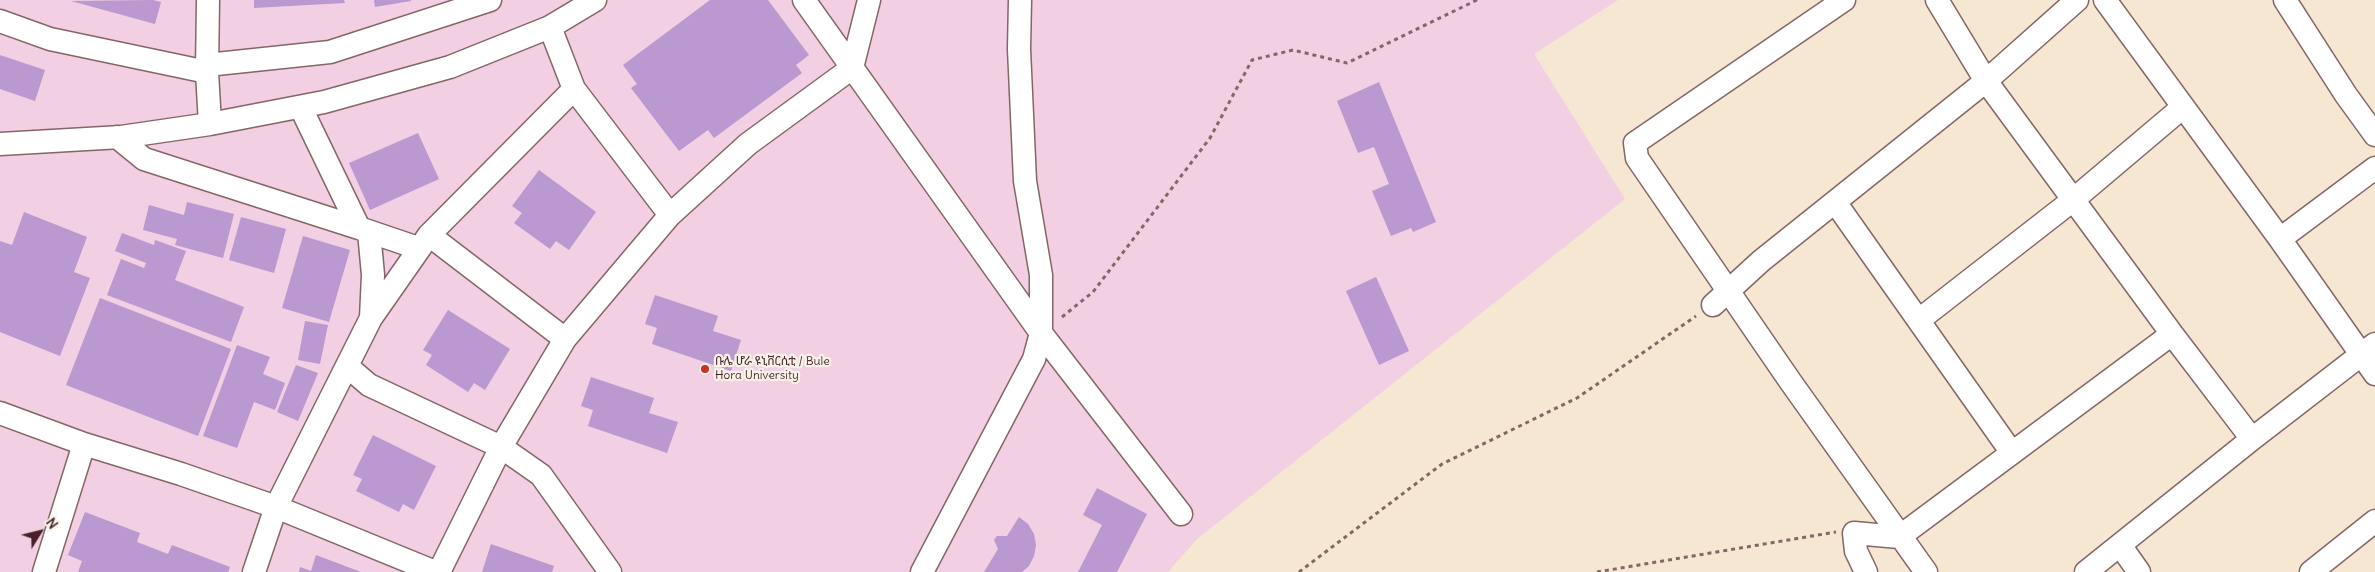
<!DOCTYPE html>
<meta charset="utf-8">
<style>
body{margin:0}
#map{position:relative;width:2375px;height:572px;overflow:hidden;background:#f5e7d2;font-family:Delius,sans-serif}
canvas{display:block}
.north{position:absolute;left:15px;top:507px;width:50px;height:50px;-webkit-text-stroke:4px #f7f3e8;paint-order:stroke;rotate:54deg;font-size:14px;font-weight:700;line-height:20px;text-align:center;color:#4a1f2b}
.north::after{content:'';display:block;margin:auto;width:18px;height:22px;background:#4a1f2b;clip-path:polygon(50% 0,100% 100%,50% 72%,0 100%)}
</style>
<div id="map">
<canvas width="2375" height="572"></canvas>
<div class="north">N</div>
</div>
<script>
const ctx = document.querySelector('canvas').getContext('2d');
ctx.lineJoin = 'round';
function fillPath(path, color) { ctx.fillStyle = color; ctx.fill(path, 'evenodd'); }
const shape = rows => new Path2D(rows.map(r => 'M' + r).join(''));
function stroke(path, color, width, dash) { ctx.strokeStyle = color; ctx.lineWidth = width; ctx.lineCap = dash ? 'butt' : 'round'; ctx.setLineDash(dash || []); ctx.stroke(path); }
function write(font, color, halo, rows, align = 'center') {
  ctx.font = font + ' Delius,"Noto Sans Ethiopic",sans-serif'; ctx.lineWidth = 4.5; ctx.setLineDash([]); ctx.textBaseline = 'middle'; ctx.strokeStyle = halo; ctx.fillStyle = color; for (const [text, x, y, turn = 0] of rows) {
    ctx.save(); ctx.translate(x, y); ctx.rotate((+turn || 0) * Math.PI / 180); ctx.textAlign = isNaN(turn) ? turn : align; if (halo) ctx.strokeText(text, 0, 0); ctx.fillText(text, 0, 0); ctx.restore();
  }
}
const built = shape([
 [0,0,1618,0,1534,54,1625,199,1197,539,1168,572,0,572]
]);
const building = shape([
 [153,0,161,2,155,24,71,1],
 [254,0,344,0,345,3,254,8],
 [374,0,411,0,411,1,375,7],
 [710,0,768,0,809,55,796,65,802,73,714,138,708,130,679,151,631,88,637,84,623,65],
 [0,55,45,70,35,101,0,89],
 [1379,82,1436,222,1413,232,1411,228,1391,236,1372,191,1389,184,1374,147,1358,153,1337,101],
 [418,133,439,179,370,210,349,163],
 [539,170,596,212,569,250,556,241,550,249,514,223,522,213,512,206],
 [187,202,234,214,223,258,175,245,177,239,143,230,149,205,184,215],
 [24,212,87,237,74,272,90,278,60,356,0,332,0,241,12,245],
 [241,217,286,229,274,273,229,260],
 [122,233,154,245,155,240,186,251,175,280,244,307,231,342,107,295,121,259,144,268,146,263,115,251],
 [303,236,350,250,329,322,282,308],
 [1376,277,1409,351,1379,365,1346,291],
 [655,295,718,316,713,331,741,340,731,371,652,344,657,328,645,324],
 [100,298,231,349,198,436,66,385],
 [448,310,510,349,485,390,474,383,468,392,426,365,432,355,423,350],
 [305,321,328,325,320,364,298,360],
 [237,345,270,357,263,374,285,383,275,410,254,402,237,448,203,436],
 [296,365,318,373,298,421,277,412],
 [591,377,654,398,649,413,678,422,667,453,588,426,593,410,581,406],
 [373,435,436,466,414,510,403,504,399,512,356,491,362,479,353,475],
 [1097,488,1147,514,1117,572,1078,572,1102,525,1083,515],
 [85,512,140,533,137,542,168,554,172,545,230,567,228,572,78,572,82,561,68,555],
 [1019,517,1028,524,1034,534,1036,545,1034,556,1029,566,1022,572,984,572,998,549,994,540,997,536,1007,536],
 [491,544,554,566,552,572,482,572],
 [316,555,361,572,299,572,300,567,311,571]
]);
const path = shape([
 [1062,317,1093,292,1210,138,1252,60,1293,50,1347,63,1477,0],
 [1299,572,1442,464,1577,398,1696,316],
 [1597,572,1836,532]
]);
const minor = shape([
 [208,0,207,72,210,124],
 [804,0,1041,333,1181,514],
 [1844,0,1635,143,1637,158,1790,381,1926,572],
 [1937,0,1986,81,2172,334,2252,439],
 [2105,0,2280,239,2375,374],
 [2285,0,2346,95,2375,135],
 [0,21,50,39,207,72],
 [550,27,574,89,670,215],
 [207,65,330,52,490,0],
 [301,108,359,228,418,248],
 [117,137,144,159,359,228],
 [0,144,121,137,210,124,324,102,450,67,550,27,595,0],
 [1835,202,2012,453],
 [369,232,373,275,371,318],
 [429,235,565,339],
 [2280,239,2375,168],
 [1713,305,1761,261,1986,81,2077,0],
 [1919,320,2073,200,2183,107],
 [348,367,369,385,501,447,541,475,610,572],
 [0,413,84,444,181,474,276,507,435,572],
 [2120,545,2139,572],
 [44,572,84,444],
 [254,572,276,507,371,318,429,235,574,89],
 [439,572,501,447,565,339,670,215,748,144,852,68,869,0],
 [922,572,1034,359,1041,333,1041,275,1025,181,1019,49,1020,0],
 [1866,572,1856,551,1854,533,1899,537,2172,334],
 [2086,572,2252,439,2375,344],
 [2311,572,2375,521]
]);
const markers = [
 [705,369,5,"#c8321e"]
];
const poiNames = [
 ["ቡሌ ሆራ ዩኒቨርሲቲ / Bule",715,362],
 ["Hora University",715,376]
];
fillPath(built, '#f2cfe2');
fillPath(building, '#ba98d0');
stroke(minor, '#866565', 25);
stroke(path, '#866565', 3, [4, 4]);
stroke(minor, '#fff', 22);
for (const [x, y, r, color] of markers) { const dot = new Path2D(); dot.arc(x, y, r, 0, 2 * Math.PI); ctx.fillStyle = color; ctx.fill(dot); stroke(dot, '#f7f3e8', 2); }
write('12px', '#4a1f2b', '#f7f3e8', poiNames, 'left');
</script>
